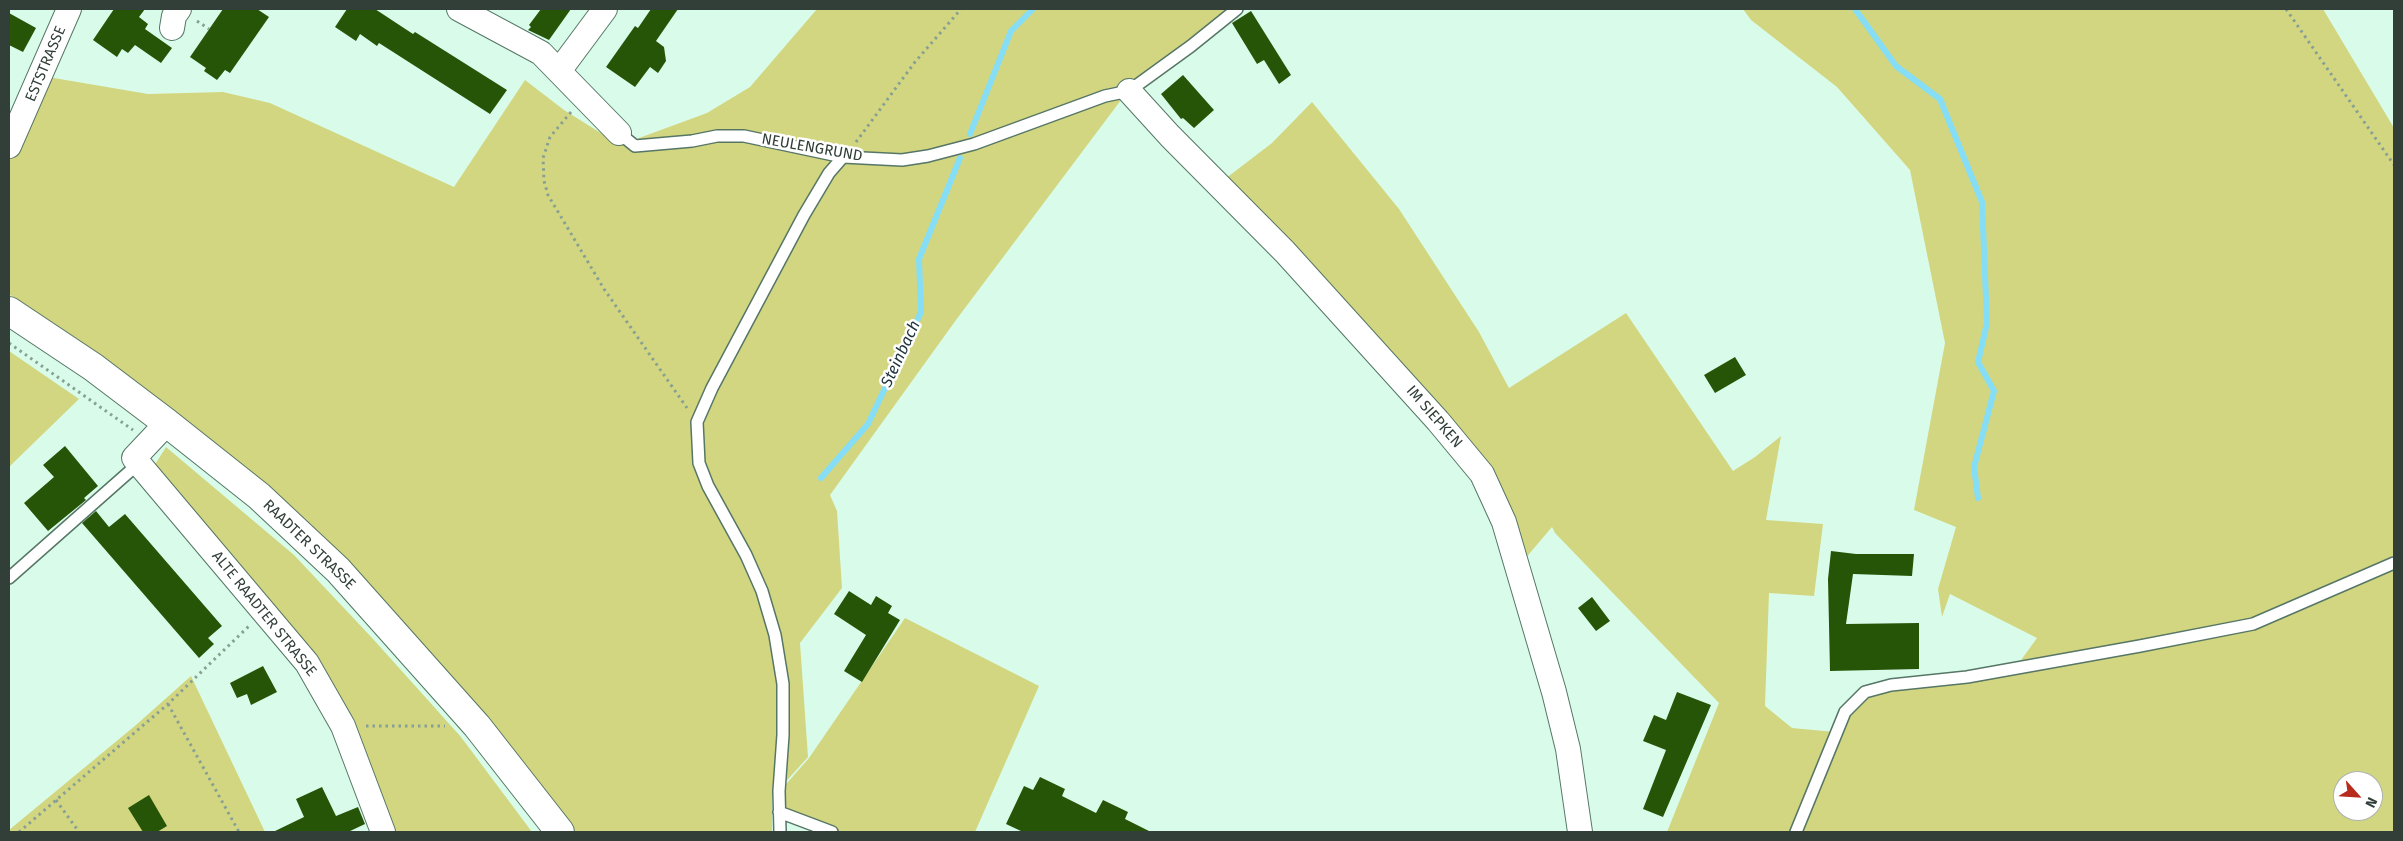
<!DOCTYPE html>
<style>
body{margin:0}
#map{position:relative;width:2403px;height:841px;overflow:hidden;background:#d9fcea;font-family:"Fira Sans",sans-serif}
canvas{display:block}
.frame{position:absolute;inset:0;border:10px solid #313f38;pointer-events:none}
.north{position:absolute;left:2333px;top:771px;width:50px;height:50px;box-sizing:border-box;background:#fff;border:1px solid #adb2af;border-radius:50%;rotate:116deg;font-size:14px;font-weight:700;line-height:20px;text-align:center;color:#313f38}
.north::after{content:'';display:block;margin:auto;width:18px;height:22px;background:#b82a1b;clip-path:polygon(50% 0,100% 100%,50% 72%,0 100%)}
</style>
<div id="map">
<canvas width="2403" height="841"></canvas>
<div class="frame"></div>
<div class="north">N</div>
</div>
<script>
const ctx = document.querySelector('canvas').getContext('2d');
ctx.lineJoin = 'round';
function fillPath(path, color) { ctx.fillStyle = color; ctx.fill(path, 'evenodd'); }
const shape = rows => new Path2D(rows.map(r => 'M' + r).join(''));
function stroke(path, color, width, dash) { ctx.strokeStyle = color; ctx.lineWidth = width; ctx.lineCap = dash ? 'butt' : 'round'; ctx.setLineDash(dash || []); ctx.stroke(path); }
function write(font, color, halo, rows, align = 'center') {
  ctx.font = font + ' "Fira Sans",sans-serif'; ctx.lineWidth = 5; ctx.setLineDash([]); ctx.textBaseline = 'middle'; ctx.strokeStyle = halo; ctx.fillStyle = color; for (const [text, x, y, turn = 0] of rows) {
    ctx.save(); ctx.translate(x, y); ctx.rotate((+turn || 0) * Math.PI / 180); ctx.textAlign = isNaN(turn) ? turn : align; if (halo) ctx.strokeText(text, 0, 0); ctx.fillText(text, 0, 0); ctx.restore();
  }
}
const green = shape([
 [817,9,1235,9,1124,96,956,320,830,495,837,511,842,588,800,643,808,757,772,797,772,832,576,832,485,722,173,418,9,294,9,162,48,77,148,94,223,92,270,103,454,187,525,80,564,110,620,145,707,113,750,87],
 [1743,9,2323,9,2394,128,2394,832,1796,832,1846,713,1865,693,2016,667,2037,638,1950,594,1942,617,1938,589,1956,527,1914,510,1945,343,1910,170,1837,87,1751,20],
 [2343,781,2373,781,2373,811,2343,811],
 [1312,102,1399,209,1479,332,1509,388,1626,313,1733,471,1755,457,1781,436,1766,520,1823,524,1814,596,1769,593,1765,706,1792,728,1835,732,1794,832,1667,832,1719,703,1555,533,1552,527,1518,567,1507,521,1221,182,1272,143],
 [9,351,79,399,9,467],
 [166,447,294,555,374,640,461,737,532,832,386,832,346,727,154,466],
 [905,618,1039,686,975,832,834,832,779,812,780,791,809,758],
 [191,676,265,832,9,832,9,830,136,725]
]);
const stream = shape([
 [1855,9,1896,66,1940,99,1982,202,1987,323,1978,362,1994,391,1974,467,1978,498],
 [970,134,1011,31,1033,9],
 [821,478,868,424,921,312,919,259,960,158]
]);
const building = shape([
 [114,9,145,9,139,17,148,24,145,29,172,48,161,63,135,45,128,53,122,49,117,57,93,40],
 [223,9,257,9,269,17,230,73,225,70,217,80,204,71,206,68,190,57],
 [347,9,375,9,413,34,415,32,507,90,490,114,379,43,377,46,360,34,356,41,335,27],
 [541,9,571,9,549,40,528,30,531,27,529,25],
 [651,9,678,9,656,41,664,47,666,61,658,73,650,67,635,87,606,67,635,26,638,28],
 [1251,11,1291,75,1279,84,1264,60,1257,64,1232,23],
 [9,13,36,28,23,52,9,45],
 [1183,75,1214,110,1194,128,1183,118,1181,119,1161,94],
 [1735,357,1746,375,1715,393,1704,375],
 [65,446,98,486,84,498,86,500,48,531,24,503,54,477,43,465],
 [96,511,109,527,125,514,222,626,208,638,214,644,199,658,82,523],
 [1831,551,1856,554,1914,554,1912,576,1853,574,1846,624,1919,623,1919,669,1830,671,1828,579],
 [849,591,871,605,876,596,892,606,888,613,900,620,862,682,844,671,866,635,834,614],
 [1592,597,1610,621,1596,631,1578,608],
 [263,666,277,692,251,705,247,694,237,698,230,683],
 [1677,692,1711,705,1663,817,1643,809,1666,750,1643,741,1654,715,1666,720],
 [1040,777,1065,789,1062,796,1096,813,1103,800,1128,812,1125,819,1151,832,1023,832,1006,824,1024,786,1033,790],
 [322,787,336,816,358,807,365,824,348,832,273,832,304,817,296,799],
 [149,795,167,826,157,832,143,832,128,808]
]);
const path = shape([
 [2286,9,2394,165],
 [197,21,209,29],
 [571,112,550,137,543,158,544,181,548,195,604,289,687,408],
 [856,142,915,62,961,9],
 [9,343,133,430],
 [168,704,239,832],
 [366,726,445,726],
 [56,800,79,832],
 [19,832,168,704,249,626]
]);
const lane = shape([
 [619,133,635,146,692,141,717,136,744,136,843,157,902,160,928,156,974,144,1105,96,1129,91,1191,46,1237,9],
 [9,578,138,464],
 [779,812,832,832],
 [780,832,779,791,783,735,783,684,775,635,762,591,746,555,708,486,699,463,697,422,712,388,804,215,829,173,843,157],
 [1796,832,1845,712,1865,692,1891,685,1967,677,2140,646,2253,624,2394,563]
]);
const street = shape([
 [459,9,541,53,619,133],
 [172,28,174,16,179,9],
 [559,71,605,9],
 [1129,91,1170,136,1285,252,1438,421,1482,474,1504,522,1554,692,1568,749,1580,832],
 [9,146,69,9],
 [167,423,134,458,307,663,343,726,383,832]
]);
const secondary = shape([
 [9,311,93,367,167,423,259,496,338,570,477,726,560,832]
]);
const streetNames = [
 ["ESTSTRASSE",46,64,-67],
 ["NEULENGRUND",812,148,10],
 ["IM SIEPKEN",1434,417,49],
 ["RAADTER STRASSE",309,545,44],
 ["ALTE RAADTER STRASSE",264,614,51]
];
const waterNames = [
 ["Steinbach",901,354,-65]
];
fillPath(green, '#d3d680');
stroke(stream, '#85def6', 6);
fillPath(building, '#265508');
stroke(lane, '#567666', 14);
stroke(street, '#567666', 26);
stroke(secondary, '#567666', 30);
stroke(path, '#87a093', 3, [2.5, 4]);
stroke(lane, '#fff', 11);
stroke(street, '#fff', 24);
stroke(secondary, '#fff', 28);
write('15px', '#313f38', '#fff', streetNames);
write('italic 16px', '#1e3339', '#fff', waterNames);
</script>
